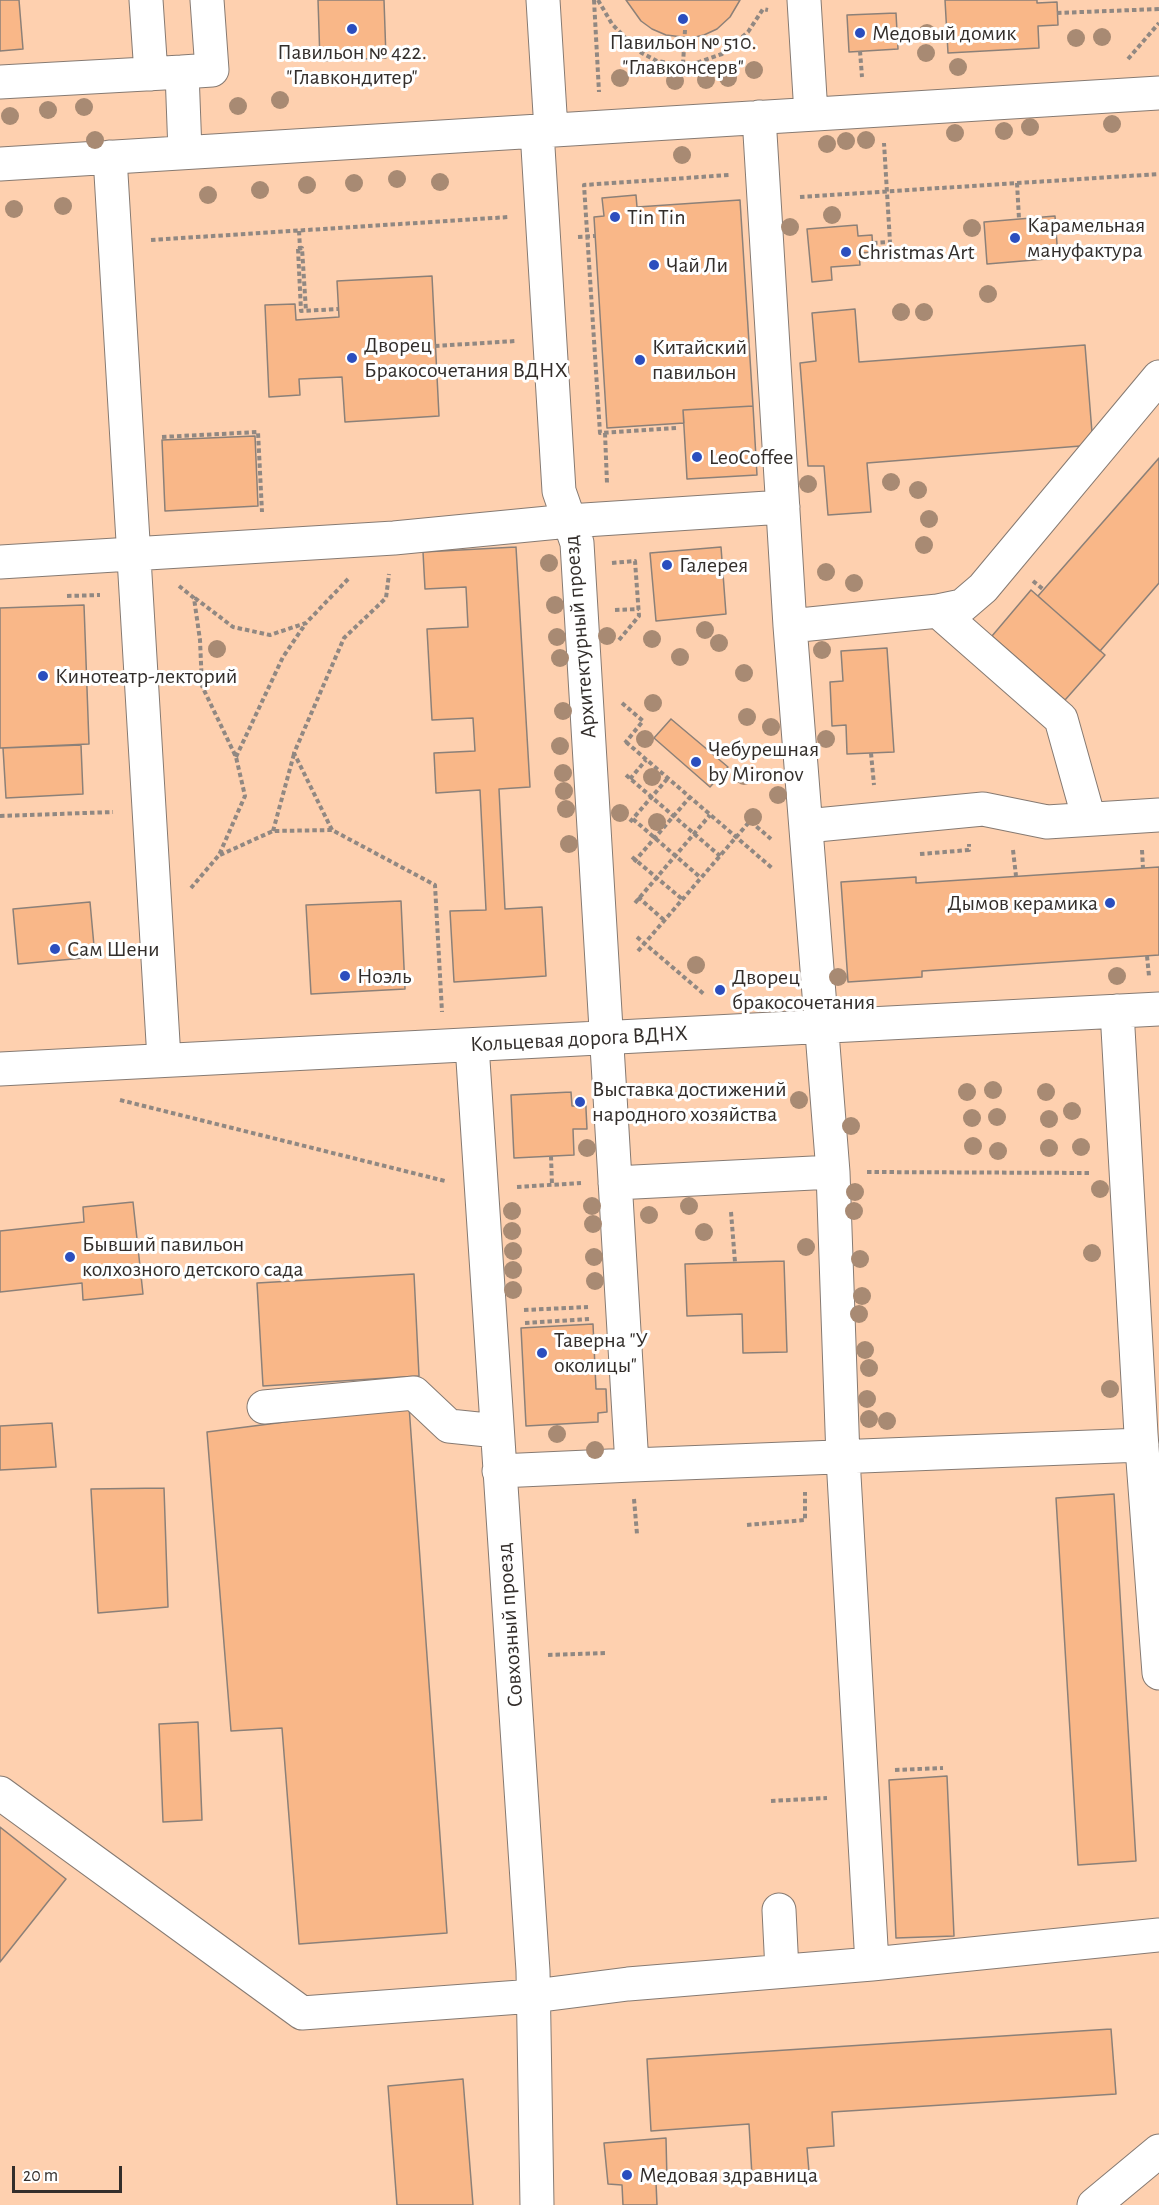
<!DOCTYPE html>
<meta charset="utf-8">
<style>
body{margin:0}
#map{position:relative;width:1159px;height:2205px;overflow:hidden;background:#f3e6dd;font-family:"Alegreya Sans",sans-serif}
canvas{display:block}
.scale{position:absolute;left:12px;top:2166px;width:110px;height:27px;box-sizing:border-box;border:3px solid #332e2b;border-top:0;padding-left:8px;font-size:18px;line-height:21px;white-space:nowrap;color:#332e2b;-webkit-text-stroke:4px #fff;paint-order:stroke}
</style>
<div id="map">
<canvas width="1159" height="2205"></canvas>
<div class="scale">20 m</div>
</div>
<script>
const ctx = document.querySelector('canvas').getContext('2d');
ctx.lineJoin = 'round';
function fillPath(path, color) { ctx.fillStyle = color; ctx.fill(path, 'evenodd'); }
const shape = rows => new Path2D(rows.map(r => 'M' + r).join(''));
function stroke(path, color, width, dash) { ctx.strokeStyle = color; ctx.lineWidth = width; ctx.lineCap = dash ? 'butt' : 'round'; ctx.setLineDash(dash || []); ctx.stroke(path); }
function write(font, color, halo, rows, align = 'center') {
  ctx.font = font + ' "Alegreya Sans",sans-serif'; ctx.lineWidth = 6; ctx.setLineDash([]); ctx.textBaseline = 'middle'; ctx.strokeStyle = halo; ctx.fillStyle = color; for (const [text, x, y, turn = 0] of rows) {
    ctx.save(); ctx.translate(x, y); ctx.rotate((+turn || 0) * Math.PI / 180); ctx.textAlign = isNaN(turn) ? turn : align; if (halo) ctx.strokeText(text, 0, 0); ctx.fillText(text, 0, 0); ctx.restore();
  }
}
const green = shape([
 [0,0,1159,0,1159,2205,0,2205]
]);
const building = shape([
 [0,0,19,0,23,49,0,51,0,0],
 [318,0,384,0,386,58,320,61,318,0],
 [626,0,740,0,730,17,717,29,704,35,691,38,666,35,652,29,641,21,626,0],
 [945,0,1037,0,1037,3,1057,2,1058,25,1038,26,1039,48,948,53,945,0],
 [896,13,898,49,849,52,847,15,896,13],
 [636,195,637,207,740,200,753,406,683,410,684,423,607,428,594,217,604,216,602,198,636,195],
 [1055,216,1058,258,987,264,984,222,1055,216],
 [857,225,858,236,872,235,873,252,859,253,860,265,831,267,832,280,812,282,807,229,857,225],
 [432,276,439,416,345,422,342,377,299,379,300,395,269,397,265,305,295,304,296,320,339,317,337,281,432,276],
 [855,309,859,362,1085,345,1093,445,867,463,871,512,828,515,824,466,808,466,800,363,816,361,812,313,855,309],
 [753,406,757,475,687,479,683,410,753,406],
 [255,436,258,506,165,511,162,440,255,436],
 [1159,458,1159,583,1100,651,1038,596,1159,458],
 [516,547,530,787,499,789,505,909,542,907,546,976,454,982,450,911,486,910,480,790,436,793,434,753,475,751,473,718,432,720,427,629,468,627,466,587,425,589,423,552,516,547],
 [721,547,726,614,656,621,650,553,721,547],
 [1031,590,1105,655,1065,700,992,636,1031,590],
 [84,605,89,744,0,748,0,608,84,605],
 [887,648,894,752,847,754,846,725,832,726,830,682,843,681,841,651,887,648],
 [671,719,728,767,710,787,654,738,671,719],
 [81,745,83,794,6,798,3,748,81,745],
 [1159,867,1159,955,922,971,922,977,848,982,841,882,916,877,916,883,1159,867],
 [401,901,405,989,311,994,306,905,401,901],
 [90,902,95,957,18,964,13,909,90,902],
 [571,1092,572,1106,586,1106,586,1109,587,1129,573,1129,574,1155,514,1158,511,1095,571,1092],
 [133,1202,143,1294,83,1300,82,1283,0,1292,0,1231,84,1222,83,1207,133,1202],
 [784,1261,787,1352,743,1353,742,1314,687,1316,685,1264,784,1261],
 [414,1274,419,1376,263,1386,257,1283,414,1274],
 [593,1324,596,1389,606,1389,607,1412,598,1413,598,1422,526,1426,521,1328,593,1324],
 [409,1406,447,1933,299,1944,282,1728,231,1731,207,1432,409,1406],
 [52,1423,56,1467,0,1470,0,1426,52,1423],
 [164,1488,168,1607,98,1613,91,1489,164,1488],
 [1114,1494,1136,1861,1078,1865,1056,1498,1114,1494],
 [198,1722,202,1820,163,1822,159,1724,198,1722],
 [947,1776,954,1936,896,1938,889,1780,947,1776],
 [0,1827,66,1879,0,1962,0,1827],
 [1111,2029,1116,2094,832,2112,834,2146,807,2148,809,2172,752,2176,749,2124,651,2131,647,2059,1111,2029],
 [463,2079,473,2205,397,2205,388,2086,463,2079],
 [666,2138,667,2181,656,2182,657,2205,623,2205,622,2185,608,2184,604,2143,666,2138]
]);
const path = shape([
 [594,0,599,92],
 [598,0,612,24,638,51,657,61,676,64,693,64,722,54,748,32,763,9,768,10],
 [1057,13,1159,9],
 [860,51,862,77],
 [1128,59,1159,23],
 [683,64,685,30],
 [1017,183,1019,219],
 [800,197,1159,174],
 [299,231,300,248],
 [578,237,595,236],
 [151,240,509,217],
 [873,243,890,242,884,143],
 [298,249,301,311,338,309],
 [298,249,302,248,306,311],
 [435,346,516,341],
 [676,428,600,433,584,185,729,175],
 [605,433,607,483],
 [162,437,258,432,262,512],
 [612,563,635,561,639,616,619,640],
 [1033,581,1044,590],
 [179,586,194,598,200,640,202,686,236,757,245,796,219,855,191,888],
 [67,596,100,595],
 [195,598,233,627,270,635,306,623,350,577],
 [615,610,639,609],
 [622,703,643,721,625,743],
 [626,742,772,868],
 [871,753,874,785],
 [236,757,283,657,306,623],
 [626,775,720,856],
 [630,779,646,760],
 [0,816,113,812],
 [633,819,701,878],
 [630,822,668,778],
 [332,830,294,753,344,638,386,598,389,574],
 [273,831,294,754],
 [1013,850,1016,876],
 [1142,850,1143,868],
 [920,854,969,850,969,844],
 [220,855,273,831,332,830,435,885,442,1012],
 [632,857,682,899],
 [634,862,690,797],
 [638,897,664,920],
 [635,903,710,815],
 [637,937,705,995],
 [638,951,750,821,771,839],
 [1147,956,1149,976],
 [120,1100,445,1181],
 [551,1156,552,1185],
 [867,1172,1090,1173],
 [517,1187,581,1183],
 [731,1212,735,1262],
 [524,1310,588,1307],
 [525,1323,589,1319],
 [634,1499,637,1534],
 [747,1525,805,1520,805,1492],
 [548,1655,605,1653],
 [895,1770,943,1768],
 [771,1801,827,1798]
]);
const minor = shape([
 [146,0,151,74],
 [543,0,551,130],
 [804,0,811,114],
 [182,72,212,70,207,0],
 [0,82,182,72,185,152],
 [759,117,790,626,833,1172,843,1458,872,1964],
 [110,157,164,1059],
 [0,164,1159,93],
 [0,562,394,538,569,521,783,507],
 [938,611,1061,719,1089,819],
 [790,626,938,611,962,606,983,588,1159,377],
 [806,826,983,809,1047,822,1159,815],
 [1117,1011,1141,1434,1159,1673],
 [472,1045,533,1971,537,2205],
 [0,1069,1159,1009],
 [615,1183,833,1172],
 [264,1407,414,1393,449,1426,497,1431],
 [632,1465,1142,1445],
 [499,1471,632,1465,577,543,559,491,537,131],
 [0,1793,302,2013,534,1996,628,1984,872,1964,1159,1935],
 [779,1910,782,1971],
 [1094,2205,1159,2151]
]);
const trees = [
 [927,33],
 [1102,37],
 [1076,38],
 [926,53],
 [958,67],
 [754,70],
 [620,78],
 [728,78],
 [706,80],
 [675,81],
 [280,100],
 [238,106],
 [84,107],
 [48,110],
 [10,116],
 [1112,124],
 [1030,127],
 [1004,131],
 [955,133],
 [95,140],
 [866,140],
 [846,141],
 [827,144],
 [682,155],
 [397,179],
 [440,182],
 [354,183],
 [307,185],
 [260,190],
 [208,195],
 [63,206],
 [14,209],
 [832,215],
 [790,227],
 [972,228],
 [988,294],
 [901,312],
 [924,312],
 [891,482],
 [808,484],
 [918,490],
 [929,519],
 [924,545],
 [549,563],
 [826,572],
 [854,583],
 [555,605],
 [705,630],
 [607,636],
 [557,637],
 [652,639],
 [719,643],
 [217,649],
 [822,650],
 [680,657],
 [560,658],
 [744,673],
 [653,703],
 [563,711],
 [747,717],
 [771,727],
 [645,739],
 [826,739],
 [560,746],
 [563,773],
 [744,776],
 [652,777],
 [564,791],
 [778,795],
 [566,809],
 [620,813],
 [753,817],
 [657,822],
 [569,844],
 [696,965],
 [1117,976],
 [838,977],
 [993,1090],
 [967,1092],
 [1046,1092],
 [799,1100],
 [1072,1111],
 [997,1117],
 [972,1118],
 [1049,1119],
 [851,1126],
 [973,1146],
 [1081,1147],
 [587,1148],
 [1049,1148],
 [998,1151],
 [1100,1189],
 [855,1192],
 [592,1206],
 [689,1206],
 [512,1211],
 [854,1211],
 [649,1215],
 [593,1224],
 [512,1231],
 [704,1232],
 [806,1247],
 [513,1251],
 [1092,1253],
 [594,1257],
 [860,1259],
 [513,1270],
 [595,1281],
 [513,1290],
 [862,1296],
 [859,1314],
 [865,1350],
 [869,1368],
 [1110,1389],
 [867,1399],
 [869,1419],
 [887,1421],
 [557,1434],
 [595,1450]
];
const markers = [
 [683,19,6,"#2c4ebe"],
 [352,29,6,"#2c4ebe"],
 [860,33,6,"#2c4ebe"],
 [615,217,6,"#2c4ebe"],
 [1015,238,6,"#2c4ebe"],
 [846,252,6,"#2c4ebe"],
 [654,265,6,"#2c4ebe"],
 [352,358,6,"#2c4ebe"],
 [640,360,6,"#2c4ebe"],
 [697,457,6,"#2c4ebe"],
 [667,565,6,"#2c4ebe"],
 [43,676,6,"#2c4ebe"],
 [696,762,6,"#2c4ebe"],
 [1110,903,6,"#2c4ebe"],
 [55,949,6,"#2c4ebe"],
 [345,976,6,"#2c4ebe"],
 [720,990,6,"#2c4ebe"],
 [580,1102,6,"#2c4ebe"],
 [70,1257,6,"#2c4ebe"],
 [542,1353,6,"#2c4ebe"],
 [627,2175,6,"#2c4ebe"]
];
const poiNames = [
 ["Медовый домик",872,33],
 ["Павильон № 510.",683,42,"center"],
 ["\"Главконсерв\"",683,67,"center"],
 ["Павильон № 422.",352,52,"center"],
 ["\"Главкондитер\"",352,77,"center"],
 ["Tin Tin",627,217],
 ["Карамельная",1027,225],
 ["мануфактура",1027,250],
 ["Christmas Art",858,252],
 ["Чай Ли",666,265],
 ["Дворец",364,345],
 ["Бракосочетания ВДНХ",364,370],
 ["Китайский",652,347],
 ["павильон",652,372],
 ["LeoCoffee",709,457],
 ["Галерея",679,565],
 ["Кинотеатр-лекторий",55,676],
 ["Чебурешная",708,749],
 ["by Mironov",708,774],
 ["Дымов керамика",1098,903,"right"],
 ["Сам Шени",67,949],
 ["Ноэль",357,976],
 ["Дворец",732,977],
 ["бракосочетания",732,1002],
 ["Выставка достижений",592,1089],
 ["народного хозяйства",592,1114],
 ["Бывший павильон",82,1244],
 ["колхозного детского сада",82,1269],
 ["Таверна \"У",554,1340],
 ["околицы\"",554,1365],
 ["Медовая здравница",639,2175]
];
const streetNames = [
 ["Архитектурный проезд",580,637,-95],
 ["Кольцевая дорога ВДНХ",579,1039,-3],
 ["Совхозный проезд",510,1625,-94]
];
fillPath(green, '#fed0af');
fillPath(building, '#f9b788');
stroke(building, '#8c8078', 1.5);
stroke(minor, '#867a72', 35);
stroke(path, '#918882', 4, [4.5, 3]);
stroke(minor, '#fff', 33);
ctx.fillStyle = '#a88a73';
for (const [x, y] of trees) { ctx.beginPath(); ctx.arc(x, y, 9, 0, 2 * Math.PI); ctx.fill(); }
for (const [x, y, r, color] of markers) { const dot = new Path2D(); dot.arc(x, y, r, 0, 2 * Math.PI); ctx.fillStyle = color; ctx.fill(dot); stroke(dot, '#fff', 2); }
write('22px', '#332e2b', '#fff', poiNames, 'left');
write('22px', '#332e2b', '#fff', streetNames);
</script>
